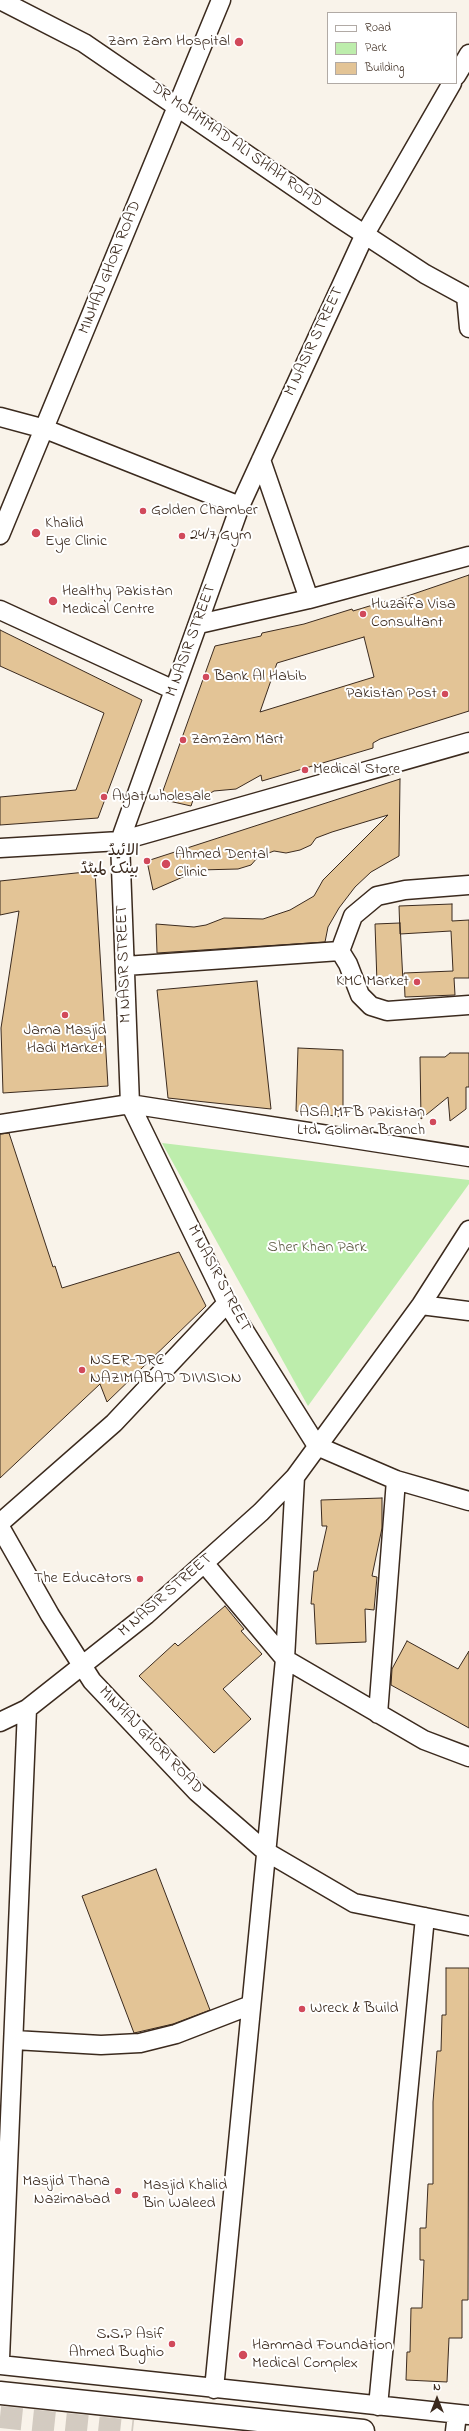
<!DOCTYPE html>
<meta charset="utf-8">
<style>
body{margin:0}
#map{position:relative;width:469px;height:2431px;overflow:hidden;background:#f9f3ea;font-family:"Indie Flower",sans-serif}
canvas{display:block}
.legend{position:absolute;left:327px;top:12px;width:130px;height:72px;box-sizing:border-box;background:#fff;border:1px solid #b1aaa5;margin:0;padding:5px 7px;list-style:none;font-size:12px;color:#3b2a1e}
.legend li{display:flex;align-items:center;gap:8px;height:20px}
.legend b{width:20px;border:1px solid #b1aaa5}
.north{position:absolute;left:417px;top:2379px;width:40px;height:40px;-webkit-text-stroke:3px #fff;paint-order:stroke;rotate:0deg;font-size:11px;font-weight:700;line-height:16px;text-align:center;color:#3b2a1e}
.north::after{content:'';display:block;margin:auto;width:14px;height:18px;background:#3b2a1e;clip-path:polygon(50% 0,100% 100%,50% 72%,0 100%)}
</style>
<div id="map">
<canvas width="469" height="2431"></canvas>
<ul class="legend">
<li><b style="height:5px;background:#fff"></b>Road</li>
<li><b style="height:11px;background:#bdedac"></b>Park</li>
<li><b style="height:11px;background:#e3c496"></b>Building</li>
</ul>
<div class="north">N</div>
</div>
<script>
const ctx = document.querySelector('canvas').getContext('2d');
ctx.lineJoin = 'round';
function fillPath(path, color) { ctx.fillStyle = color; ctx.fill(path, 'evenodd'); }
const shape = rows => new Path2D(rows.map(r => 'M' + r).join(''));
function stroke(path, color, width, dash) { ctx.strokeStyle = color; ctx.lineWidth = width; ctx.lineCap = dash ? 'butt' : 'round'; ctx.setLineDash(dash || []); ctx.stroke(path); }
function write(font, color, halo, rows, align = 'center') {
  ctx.font = font + ' "Indie Flower","Playpen Sans Arabic",sans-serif'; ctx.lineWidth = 4; ctx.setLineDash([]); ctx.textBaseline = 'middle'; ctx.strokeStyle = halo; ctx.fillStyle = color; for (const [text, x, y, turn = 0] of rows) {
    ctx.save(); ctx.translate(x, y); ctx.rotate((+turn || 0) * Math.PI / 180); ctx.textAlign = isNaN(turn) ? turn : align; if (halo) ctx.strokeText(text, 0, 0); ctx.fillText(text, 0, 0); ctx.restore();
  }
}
const green = shape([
 [162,1143,469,1180,469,1184,308,1406]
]);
const building = shape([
 [469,575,469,711,380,739,373,743,373,748,262,781,261,775,236,789,214,791,207,795,195,794,191,806,160,799,215,646,261,636,262,633,304,624,352,609,353,611,386,601,387,603,469,575],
 [364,637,374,677,260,712,277,663,364,637],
 [0,630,142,700,98,818,0,825,0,797,76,790,104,713,0,666,0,630],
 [400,779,399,856,371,872,355,887,339,908,328,927,325,942,157,953,156,924,194,927,206,925,224,918,263,919,290,910,314,896,323,880,388,815,332,832,316,838,311,845,300,850,286,853,274,851,258,857,251,865,238,869,199,870,153,890,147,861,400,779],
 [95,871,108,1086,3,1093,1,1028,19,911,0,915,0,881,95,871],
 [452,904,452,921,469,920,469,978,454,978,455,995,405,997,404,973,453,971,451,931,400,934,399,906,452,904],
 [400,923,403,982,377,983,375,924,400,923],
 [257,981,271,1109,168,1098,157,990,257,981],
 [298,1048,343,1050,343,1117,296,1111,298,1048],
 [450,1053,469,1053,469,1087,466,1087,466,1109,450,1121,448,1097,421,1119,420,1057,445,1057,450,1053],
 [9,1133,53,1267,55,1266,62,1288,179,1252,206,1306,107,1402,100,1384,0,1478,0,1134,9,1133],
 [382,1498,382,1528,372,1576,377,1577,374,1610,365,1609,366,1642,316,1644,314,1604,311,1604,314,1571,317,1571,327,1526,322,1526,321,1500,382,1498],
 [225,1606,244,1629,241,1631,262,1654,223,1689,251,1719,214,1753,139,1676,175,1643,178,1646,225,1606],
 [407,1641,458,1669,469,1651,469,1728,391,1685,392,1669,407,1641],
 [156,1869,210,2010,173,2024,134,2033,82,1896,156,1869],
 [446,1968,469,1968,468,2300,462,2300,462,2338,449,2338,447,2382,406,2380,407,2352,410,2352,411,2308,422,2308,424,2260,420,2260,420,2228,426,2228,428,2184,433,2184,433,2102,437,2051,441,2051,442,2015,446,2015,446,1968]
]);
const highwayTunnel = shape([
 [0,2417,133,2431]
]);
const street = shape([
 [0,0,84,43,338,217,425,274,469,298],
 [456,76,469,54],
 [466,296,469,328],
 [0,417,45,429,240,506],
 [261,460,309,599],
 [0,535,221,0],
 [0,610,174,690],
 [199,624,309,599,469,556],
 [0,848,120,841,469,742],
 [340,951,353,916,377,896,405,890,469,885],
 [125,966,340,951,348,964,360,995,371,1006,387,1011,469,1005],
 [0,1124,130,1104,469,1157],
 [421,1305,469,1311],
 [317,1446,227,1303,130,1104,120,841,240,506,365,234,452,83],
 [317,1446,396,1480,469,1501],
 [0,1523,114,1423,227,1303],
 [0,1527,50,1615,92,1681,197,1792,265,1851,354,1903,469,1926],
 [204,1563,285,1659,424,1740,469,1757],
 [378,1714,396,1480],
 [0,1722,27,1709,146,1615,261,1512,295,1477,421,1305,469,1230],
 [14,2040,101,2045,140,2043,176,2034,251,2005],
 [0,2359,27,1709],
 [0,2365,469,2415],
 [214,2389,285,1659,295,1477],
 [378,2406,425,1917],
 [455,2431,457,2414]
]);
const highway = shape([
 [0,2393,363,2431]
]);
const markers = [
 [239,42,5,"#d1495b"],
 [143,511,4,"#d1495b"],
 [36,533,5,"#d1495b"],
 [182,536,4,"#d1495b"],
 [53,601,5,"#d1495b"],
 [363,614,4,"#d1495b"],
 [206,677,4,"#d1495b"],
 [445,694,4,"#d1495b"],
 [183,740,4,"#d1495b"],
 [305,770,4,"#d1495b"],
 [104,797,4,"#d1495b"],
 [147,861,4,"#d1495b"],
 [166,864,5,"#d1495b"],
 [417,982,4,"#d1495b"],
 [65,1015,4,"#d1495b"],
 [433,1122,4,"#d1495b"],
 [82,1370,4,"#d1495b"],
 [140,1579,4,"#d1495b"],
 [302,2009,4,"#d1495b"],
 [118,2191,4,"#d1495b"],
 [135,2195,4,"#d1495b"],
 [172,2344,4,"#d1495b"],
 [243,2355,5,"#d1495b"]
];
const poiNames = [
 ["Zam Zam Hospital",230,42,"right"],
 ["Golden Chamber",151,511],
 ["Khalid",45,524],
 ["Eye Clinic",45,542],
 ["24/7 Gym",190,536],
 ["Healthy Pakistan",62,592],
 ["Medical Centre",62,610],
 ["Huzaifa Visa",371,605],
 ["Consultant",371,623],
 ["Bank Al Habib",214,677],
 ["Pakistan Post",437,694,"right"],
 ["ZamZam Mart",191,740],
 ["Medical Store",313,770],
 ["Ayat wholesale",112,797],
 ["الائیڈ",139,852,"right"],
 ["بینک لمیٹڈ",139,870,"right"],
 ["Ahmed Dental",175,855],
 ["Clinic",175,873],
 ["KMC Market",409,982,"right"],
 ["Jama Masjid",65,1031,"center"],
 ["Hadi Market",65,1049,"center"],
 ["ASA MFB Pakistan",425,1113,"right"],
 ["Ltd. Golimar Branch",425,1131,"right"],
 ["NSER-DRC",90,1361],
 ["NAZIMABAD DIVISION",90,1379],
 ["The Educators",132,1579,"right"],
 ["Wreck & Build",310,2009],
 ["Masjid Thana",110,2182,"right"],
 ["Nazimabad",110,2200,"right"],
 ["Masjid Khalid",143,2186],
 ["Bin Waleed",143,2204],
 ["S.S.P Asif",164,2335,"right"],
 ["Ahmed Bughio",164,2353,"right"],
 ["Hammad Foundation",252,2346],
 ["Medical Complex",252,2364]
];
const streetNames = [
 ["DR MOHMMAD ALI SHAH ROAD",236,146,35],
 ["MINHAJ GHORI ROAD",111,268,-68],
 ["M NASIR STREET",315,342,-65],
 ["M NASIR STREET",192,641,-70],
 ["M NASIR STREET",125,964,-92],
 ["M NASIR STREET",218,1279,62],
 ["M NASIR STREET",166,1596,-41],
 ["MINHAJ GHORI ROAD",150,1741,46]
];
const parkNames = [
 ["Sher Khan Park",317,1248]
];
fillPath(green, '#bdedac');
fillPath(building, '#e3c496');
stroke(building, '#3b2a1e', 1);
stroke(highwayTunnel, '#d3cbc1', 22, [22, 11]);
stroke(street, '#3b2a1e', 21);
stroke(highway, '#3b2a1e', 25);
stroke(street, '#fff', 18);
stroke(highway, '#fff', 22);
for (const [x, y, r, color] of markers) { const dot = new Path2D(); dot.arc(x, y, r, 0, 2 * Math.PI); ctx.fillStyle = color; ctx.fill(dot); stroke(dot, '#fff', 1.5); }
write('16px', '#3b2a1e', '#fff', poiNames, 'left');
write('16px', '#3b2a1e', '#fff', streetNames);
write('16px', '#5c5b42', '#fff', parkNames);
</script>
